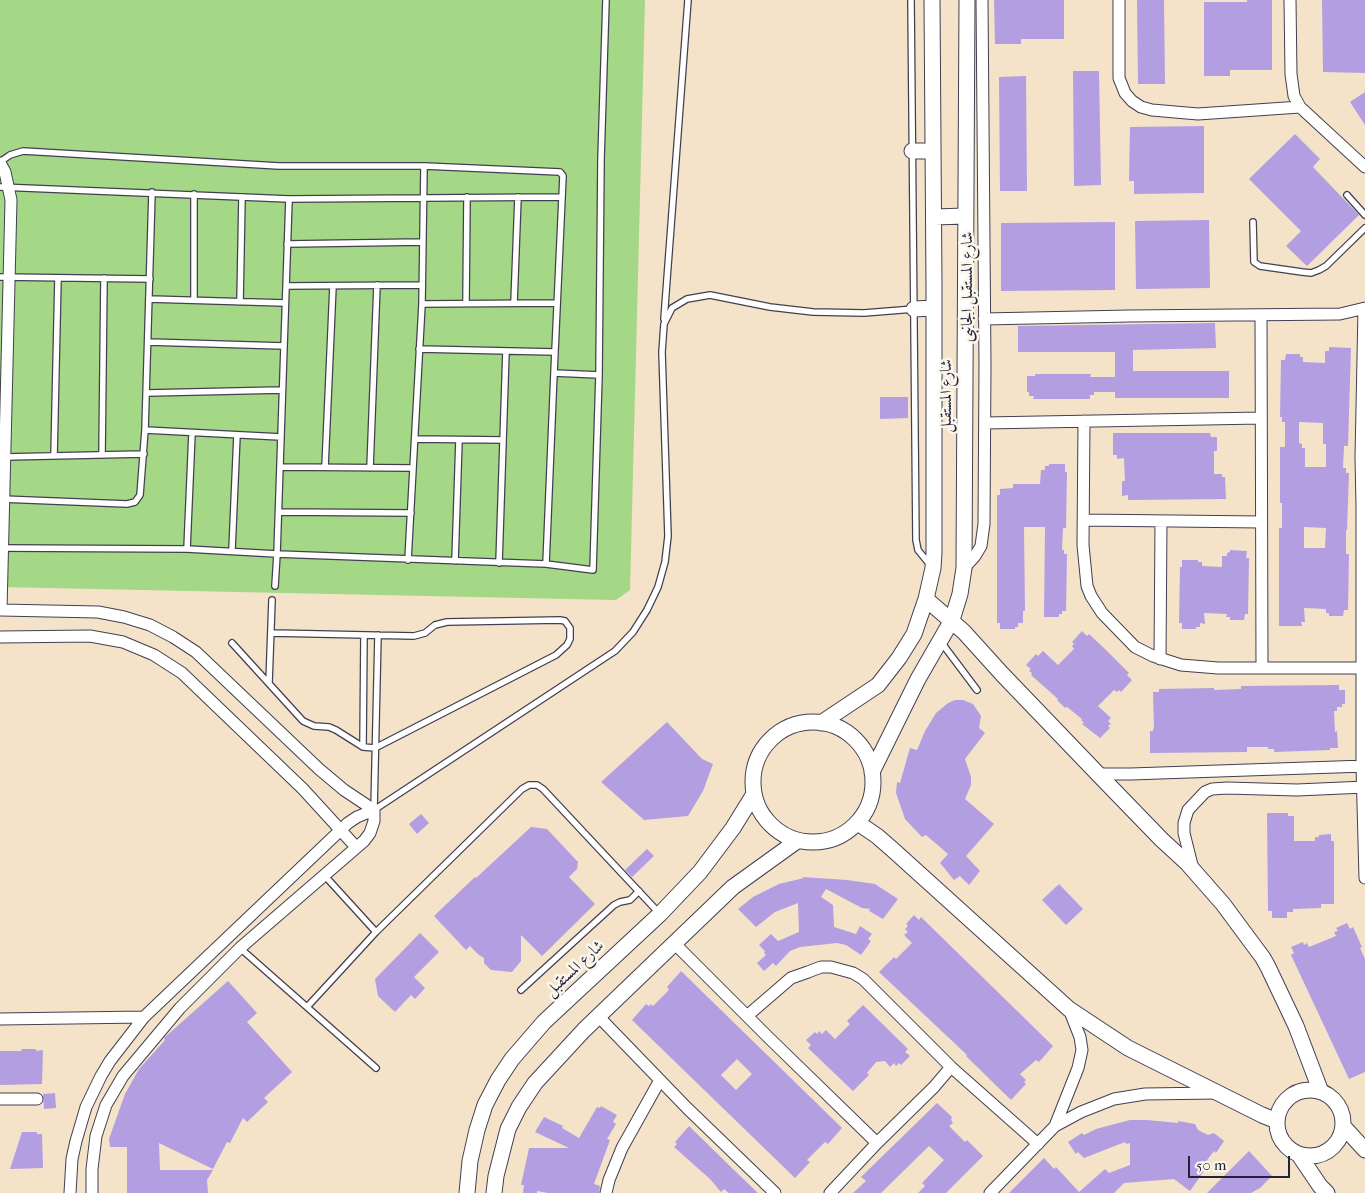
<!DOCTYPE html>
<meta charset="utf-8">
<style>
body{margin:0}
#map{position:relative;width:1365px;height:1193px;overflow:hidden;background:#f4e3c9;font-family:"IM FELL French Canon",serif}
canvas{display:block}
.scale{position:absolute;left:1188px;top:1156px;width:102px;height:22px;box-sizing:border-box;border:2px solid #22223b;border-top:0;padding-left:6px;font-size:15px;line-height:18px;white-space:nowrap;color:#22223b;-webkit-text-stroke:4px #fbf7ec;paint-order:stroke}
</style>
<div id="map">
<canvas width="1365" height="1193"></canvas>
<div class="scale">50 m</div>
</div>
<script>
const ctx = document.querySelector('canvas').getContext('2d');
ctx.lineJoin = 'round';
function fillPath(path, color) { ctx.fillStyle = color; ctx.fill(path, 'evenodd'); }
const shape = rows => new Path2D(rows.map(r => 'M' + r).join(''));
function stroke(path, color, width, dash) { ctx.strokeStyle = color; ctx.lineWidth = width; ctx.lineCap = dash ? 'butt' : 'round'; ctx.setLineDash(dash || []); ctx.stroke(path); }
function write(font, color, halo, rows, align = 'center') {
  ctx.font = font + ' "IM FELL French Canon",Amiri,serif'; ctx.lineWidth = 5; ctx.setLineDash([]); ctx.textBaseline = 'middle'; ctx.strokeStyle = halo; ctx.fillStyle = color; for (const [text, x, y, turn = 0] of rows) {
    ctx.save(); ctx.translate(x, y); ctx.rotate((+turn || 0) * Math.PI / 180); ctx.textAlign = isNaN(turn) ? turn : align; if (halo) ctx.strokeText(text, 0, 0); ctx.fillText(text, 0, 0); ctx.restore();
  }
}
const green = shape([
 [0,0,645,0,630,590,616,600,0,587]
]);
const building = shape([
 [994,0,1064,0,1064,39,1021,39,1021,44,995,44],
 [1137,0,1164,0,1165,84,1138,84],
 [1247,0,1272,0,1272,70,1230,70,1230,76,1204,76,1204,2,1247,2],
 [1322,0,1365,0,1365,73,1323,72],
 [1073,71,1099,71,1101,185,1074,186],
 [1026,76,1027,191,1000,191,999,77],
 [1365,92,1365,125,1350,102],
 [1204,126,1204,193,1134,194,1134,181,1129,181,1130,127],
 [1295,134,1320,159,1313,167,1359,215,1307,266,1286,246,1301,231,1249,179],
 [1209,220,1210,288,1136,289,1135,221],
 [1115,222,1115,290,1001,291,1001,223],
 [1215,323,1216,348,1133,350,1133,371,1229,371,1229,398,1115,398,1115,392,1094,392,1094,395,1090,395,1090,399,1033,399,1034,396,1029,396,1029,392,1027,392,1027,376,1035,376,1035,374,1091,374,1090,377,1115,377,1115,352,1018,352,1018,326],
 [1329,347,1351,348,1348,446,1344,446,1343,468,1346,468,1346,473,1349,473,1347,530,1346,530,1346,554,1349,554,1348,610,1344,610,1343,616,1329,616,1329,613,1326,613,1326,609,1304,608,1305,622,1301,622,1302,626,1279,626,1279,528,1282,528,1282,503,1280,503,1280,447,1285,447,1285,422,1282,422,1282,417,1280,417,1281,360,1285,360,1286,354,1300,354,1300,357,1303,357,1303,362,1325,363,1325,351,1329,351],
 [1299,422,1323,423,1323,444,1326,444,1326,467,1305,467,1305,448,1302,448,1302,444,1299,443],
 [1304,527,1326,528,1325,548,1304,548],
 [880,397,908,397,908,418,880,419],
 [1113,433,1210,433,1211,437,1217,437,1217,451,1214,451,1214,474,1222,474,1222,477,1225,477,1226,499,1128,500,1128,495,1122,496,1122,481,1125,481,1124,458,1117,459,1117,455,1113,455],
 [1049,464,1065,464,1065,472,1067,472,1066,528,1063,528,1062,550,1064,550,1064,554,1067,554,1066,611,1062,611,1062,614,1059,614,1059,617,1044,617,1045,527,1024,527,1025,611,1023,611,1023,623,1018,623,1018,627,1015,627,1015,629,1000,629,1000,623,997,623,997,495,1000,495,1000,489,1013,488,1013,484,1040,484,1041,470,1045,470,1045,466,1049,466],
 [1230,550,1247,551,1246,558,1249,558,1248,614,1245,614,1244,620,1230,620,1230,617,1226,617,1227,614,1204,613,1205,624,1200,623,1200,627,1196,627,1196,629,1182,629,1182,623,1179,623,1180,567,1182,567,1182,560,1198,560,1198,562,1202,562,1202,566,1222,567,1222,556,1227,556,1227,553,1230,552],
 [1082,631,1087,636,1089,634,1105,649,1129,673,1127,675,1132,680,1121,692,1119,690,1117,692,1114,690,1098,706,1111,718,1108,721,1111,724,1108,726,1110,728,1100,738,1082,724,1084,723,1081,720,1082,719,1067,707,1065,708,1057,700,1058,699,1031,675,1032,673,1029,671,1031,669,1026,665,1036,654,1038,656,1043,651,1058,665,1074,649,1072,646,1074,644,1072,642],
 [1339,685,1339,690,1345,690,1345,704,1342,704,1342,707,1337,707,1337,711,1334,711,1335,732,1337,731,1338,748,1330,748,1330,750,1274,752,1274,749,1268,749,1268,747,1247,747,1247,752,1150,753,1150,731,1153,731,1154,727,1153,692,1159,692,1159,689,1214,688,1214,690,1241,689,1241,686],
 [955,700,963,700,973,704,981,716,979,728,985,733,965,759,971,777,971,785,965,799,994,824,966,856,980,871,969,885,960,876,954,880,940,863,948,854,926,835,922,837,905,819,896,793,897,782,900,783,910,748,917,750,925,731,936,713,948,703],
 [667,722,702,759,713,764,703,791,688,816,644,820,601,782],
 [1267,813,1288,813,1288,816,1294,816,1294,841,1315,841,1315,837,1319,837,1319,835,1331,834,1331,841,1334,841,1334,904,1321,904,1321,908,1293,909,1293,912,1287,912,1287,918,1272,918,1272,911,1268,911],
 [421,814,429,823,417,834,409,824],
 [531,827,547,829,578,862,577,869,569,877,595,904,542,956,521,935,521,961,512,972,491,970,484,963,484,958,479,955,470,946,466,950,434,916,475,877,476,878],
 [647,849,654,856,632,877,625,870],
 [802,877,847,880,875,884,898,899,883,919,869,911,870,909,862,908,826,889,821,897,833,905,834,927,856,934,860,926,872,934,868,939,871,941,861,955,846,945,837,943,800,947,790,951,776,966,773,963,764,971,757,963,766,955,764,953,765,951,759,945,771,934,778,941,799,932,798,903,775,912,756,927,738,909,753,897,779,884,804,878],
 [1059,884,1083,909,1066,925,1042,900],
 [914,915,919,920,921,917,1053,1046,1039,1062,1036,1060,1020,1074,1026,1080,1024,1082,1026,1084,1011,1100,966,1056,967,1055,879,972,894,957,896,959,912,943,904,935,908,932,905,929,908,926,906,924],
 [1347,923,1350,929,1353,927,1362,947,1360,948,1365,959,1365,1072,1349,1079,1291,955,1294,953,1291,947,1303,942,1304,945,1307,943,1309,947,1314,945,1336,936,1334,932,1338,931,1336,928],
 [420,933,439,952,414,977,425,988,415,999,411,995,395,1012,378,996,375,979],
 [681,971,842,1128,828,1144,825,1142,807,1160,810,1162,795,1178,632,1020,646,1004,649,1006,651,1004,653,1006,669,990,667,987],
 [737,1059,752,1074,736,1090,721,1075],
 [228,981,257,1013,247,1022,292,1072,264,1098,268,1102,247,1122,243,1118,230,1143,227,1142,213,1169,159,1143,160,1170,213,1170,207,1180,208,1193,127,1193,127,1147,110,1147,109,1139,125,1094,139,1069,165,1040,164,1038],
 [863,1005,908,1049,905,1052,910,1056,901,1065,899,1063,896,1066,894,1063,890,1067,885,1061,876,1062,867,1073,869,1075,853,1091,808,1048,811,1045,806,1040,815,1032,817,1034,819,1031,822,1034,826,1030,835,1039,850,1024,847,1021],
 [22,1049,36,1049,36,1051,43,1050,42,1084,0,1085,0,1051,21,1051],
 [55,1093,56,1108,44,1109,43,1094],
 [937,1103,952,1117,951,1120,953,1123,949,1126,965,1142,967,1140,983,1156,946,1193,918,1193,925,1186,922,1183,944,1160,929,1146,881,1193,853,1193,866,1181,861,1177],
 [601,1106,617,1115,613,1122,616,1124,607,1139,610,1140,594,1184,600,1186,599,1193,548,1193,537,1191,537,1193,523,1193,524,1185,521,1185,529,1148,569,1148,535,1132,544,1117,563,1126,562,1128,579,1138,597,1107,600,1108],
 [1130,1120,1147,1120,1178,1123,1178,1121,1195,1124,1198,1130,1208,1135,1214,1133,1224,1141,1216,1153,1214,1151,1201,1168,1204,1171,1190,1191,1174,1179,1124,1183,1114,1193,1009,1193,1044,1158,1054,1169,1056,1167,1079,1192,1105,1169,1109,1173,1130,1165,1130,1143,1126,1144,1125,1142,1084,1158,1078,1152,1076,1154,1068,1142,1082,1133,1084,1135,1096,1129],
 [689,1126,735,1171,758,1193,729,1193,724,1189,721,1192,710,1179,674,1147,677,1144,675,1142],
 [22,1132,37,1132,37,1134,42,1134,43,1168,10,1169],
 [1249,1151,1272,1176,1260,1188,1251,1193,1207,1193]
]);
const service = shape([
 [911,0,916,540,918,550,931,566],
 [0,162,10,155,23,151,279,166,424,166,560,172,563,176,554,373],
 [0,187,289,199,562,197],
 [194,194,194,300],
 [1347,195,1365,215],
 [1253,222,1254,262,1260,266,1302,272,1311,273,1319,270,1326,266,1365,228],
 [287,244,423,242],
 [0,277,150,279],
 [286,286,422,285],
 [149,299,285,303],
 [240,302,242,197],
 [466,303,467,197],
 [514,303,518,197],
 [422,304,557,303],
 [664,319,688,0],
 [148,342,284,346],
 [419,349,555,352],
 [599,375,554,373,546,564,593,570,599,375,601,159,606,0],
 [147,393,282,390],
 [145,430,281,437],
 [415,439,503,440],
 [102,455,104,278],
 [54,456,58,278],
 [4,457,144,454],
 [280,467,413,468],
 [325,467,333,286],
 [370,468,377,285],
 [2,499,127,504,135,502,140,495,145,430,152,192],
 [279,512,411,513],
 [2,548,187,549,277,554,289,199],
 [187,549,192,433],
 [232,550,237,435],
 [408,560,422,304,424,166],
 [455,561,459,440],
 [499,563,506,351],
 [275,586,277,554,546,564],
 [941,642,977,690],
 [232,643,303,721,314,726,329,727,336,730,363,747,375,748,556,655,567,645,570,639,570,628,565,621,560,620,447,622,435,625,425,633,414,636,271,633],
 [269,683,272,600],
 [363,747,364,635],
 [374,810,615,651,633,632,647,610,658,587,665,562,668,536,662,352,664,324,672,308,687,299,710,295,770,307,813,312,864,313,914,309],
 [374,810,378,635],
 [325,876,376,932],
 [240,948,376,1068],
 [521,990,614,905,620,902,630,900,639,891],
 [307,1007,376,932,522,789,529,785,537,785,543,789,660,914]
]);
const minor = shape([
 [1119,0,1119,78,1125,93,1132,101,1141,107,1152,110,1198,114,1300,107],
 [1290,0,1291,74,1294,96,1300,107,1365,167],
 [0,163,5,172,11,200,1,610],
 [1364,309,1361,457,1362,505,1362,767,1365,878],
 [1261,315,1262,668],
 [984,319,1129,316,1340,314,1365,308],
 [1084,421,1083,545,1087,586,1091,596,1102,613,1135,647,1153,656,1181,665,1218,668,1361,668],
 [985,423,1261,418],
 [1084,520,1261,522],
 [964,568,975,556,981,546,984,524,985,364,982,0],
 [0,610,98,612,124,617,150,625,173,637,196,652,319,769,344,790,374,810],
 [0,637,90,636,123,642,154,655,182,673,303,789,356,847],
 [1160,659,1161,521],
 [1098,774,1131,774,1365,766],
 [1193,869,1184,833,1184,823,1188,810,1205,792,1212,789,1227,788,1297,790,1365,787],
 [675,944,769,1038,877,1143],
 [747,1016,791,978,808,972,821,967,831,967,853,973,863,979,951,1067,1038,1144],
 [599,1017,687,1108,775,1193],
 [0,1019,144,1017],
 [0,1099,37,1099],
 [1055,1126,1078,1068,1082,1050,1080,1037,1069,1009],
 [70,1193,72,1159,76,1141,86,1107,101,1076,110,1061,144,1017,348,823,357,817,374,810],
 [92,1193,92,1169,96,1136,106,1105,123,1076,180,1008,240,948,364,841,370,833,374,821,374,810],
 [606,1193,609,1180,622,1148,660,1080],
 [830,1193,877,1143,934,1087,951,1067],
 [990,1193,1055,1126,1081,1112,1114,1099,1145,1094,1216,1093]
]);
const tertiary = shape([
 [912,151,932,151],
 [934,217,965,216],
 [914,309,934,308],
 [926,599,964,632,1002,674,1098,774,1162,840,1187,863,1223,904,1263,958,1268,967,1296,1026,1321,1092],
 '753 782a60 60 0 1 1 120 0a60 60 0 1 1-120 0Z',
 [821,723,878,685,899,658,914,634,926,599,933,568,934,552,934,287,932,0],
 [872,772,918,679,952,620,960,594,964,568,967,0],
 [858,823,877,836,892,849,1069,1009,1128,1048,1262,1115,1277,1121],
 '1277 1123a33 33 0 1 1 66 0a33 33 0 1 1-66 0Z',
 [1343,1126,1365,1150],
 [1299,1155,1320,1186,1327,1193],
 [467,1193,470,1161,477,1130,485,1105,498,1080,512,1059,544,1022,660,914,700,872,733,828,754,794],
 [494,1193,496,1176,508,1129,519,1107,535,1083,584,1030,733,887,797,841]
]);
const streetNames = [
 ["شارع المستقبل الجانبى",968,287,-90],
 ["شارع المستقبل",947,396,-90],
 ["شارع المستقبل",575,969,-43]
];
fillPath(green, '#a4d786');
fillPath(building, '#b29ee1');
stroke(service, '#423f50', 8);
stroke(minor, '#423f50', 13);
stroke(tertiary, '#423f50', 17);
stroke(service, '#fff', 5.5);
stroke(minor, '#fff', 11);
stroke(tertiary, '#fff', 15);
write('16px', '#22223b', '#fbf7ec', streetNames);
</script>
